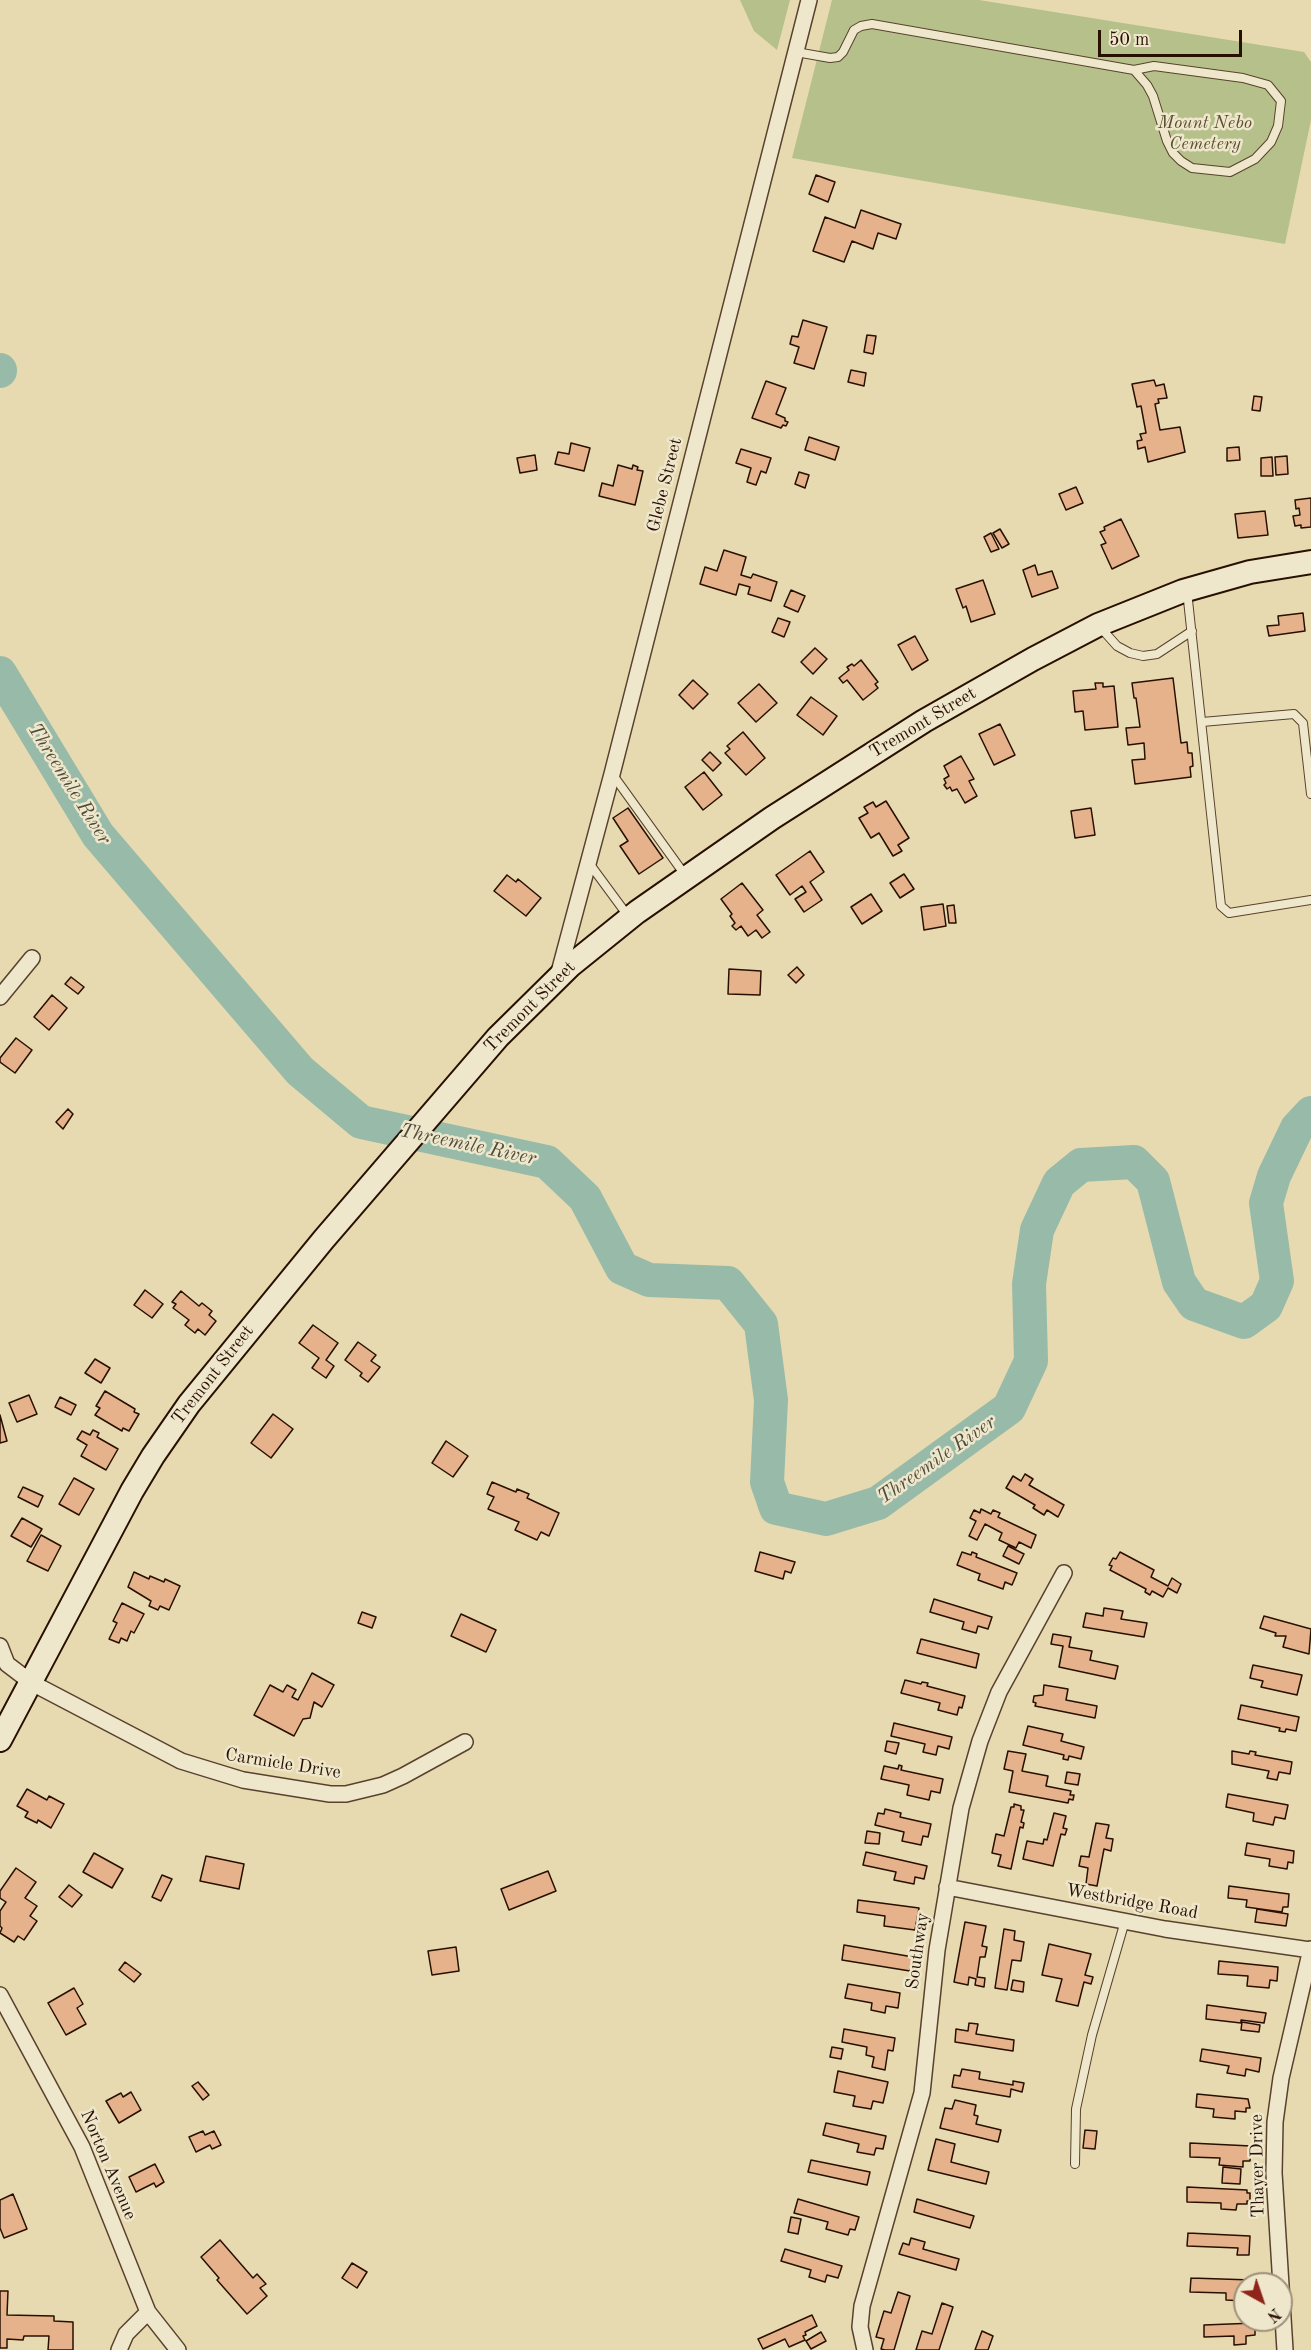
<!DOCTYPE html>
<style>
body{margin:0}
#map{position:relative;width:1311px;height:2350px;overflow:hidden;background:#e7dab0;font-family:"Old Standard TT",serif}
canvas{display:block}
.north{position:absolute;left:1233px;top:2272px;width:60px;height:60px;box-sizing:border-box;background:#efe7cc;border:2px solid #9f917b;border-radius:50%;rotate:140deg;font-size:16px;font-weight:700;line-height:24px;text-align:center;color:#281001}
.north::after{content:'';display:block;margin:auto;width:21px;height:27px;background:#8f2418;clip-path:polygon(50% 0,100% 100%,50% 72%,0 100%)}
.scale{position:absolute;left:1098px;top:30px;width:144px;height:27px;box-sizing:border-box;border:3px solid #281001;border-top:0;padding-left:8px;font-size:18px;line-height:21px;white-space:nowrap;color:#281001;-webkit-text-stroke:4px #efe7cc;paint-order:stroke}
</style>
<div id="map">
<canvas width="1311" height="2350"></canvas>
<div class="north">N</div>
<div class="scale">50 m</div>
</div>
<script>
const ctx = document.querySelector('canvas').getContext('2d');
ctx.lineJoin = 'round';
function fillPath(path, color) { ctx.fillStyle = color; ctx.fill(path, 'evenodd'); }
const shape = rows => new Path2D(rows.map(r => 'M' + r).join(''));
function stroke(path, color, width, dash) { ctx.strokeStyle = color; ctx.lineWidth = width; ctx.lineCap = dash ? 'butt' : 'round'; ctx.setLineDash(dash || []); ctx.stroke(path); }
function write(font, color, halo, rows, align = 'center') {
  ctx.font = font + ' "Old Standard TT",serif'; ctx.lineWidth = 5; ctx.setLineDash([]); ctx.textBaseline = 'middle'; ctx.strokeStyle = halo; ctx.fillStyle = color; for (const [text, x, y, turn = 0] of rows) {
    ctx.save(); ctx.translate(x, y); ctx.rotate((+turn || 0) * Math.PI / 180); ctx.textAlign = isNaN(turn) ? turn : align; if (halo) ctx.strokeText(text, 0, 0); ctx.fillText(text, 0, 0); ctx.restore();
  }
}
const green = shape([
 [740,0,790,0,777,50,754,31],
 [832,0,979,0,1304,52,1311,62,1311,120,1285,244,792,158]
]);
const river = shape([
 [0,370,0,371],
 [0,673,98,835,300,1071,361,1122,547,1162,585,1198,622,1268,649,1280,728,1283,761,1324,771,1400,767,1482,776,1508,826,1519,878,1503,1009,1408,1031,1361,1029,1284,1037,1230,1059,1183,1081,1165,1134,1162,1153,1181,1179,1282,1194,1304,1244,1322,1266,1306,1277,1281,1266,1203,1274,1176,1297,1128,1311,1113]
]);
const building = shape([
 [816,175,835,182,828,202,809,194,816,175],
 [861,210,901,224,896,239,878,233,873,249,852,241,844,262,813,251,825,217,855,228,861,210],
 [803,320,827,327,814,369,794,363,799,347,790,344,792,336,798,337,803,320],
 [867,335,876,336,873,354,864,352,867,335],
 [851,370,866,373,864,386,848,382,851,370],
 [1154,380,1156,386,1164,384,1167,398,1158,399,1159,403,1155,404,1160,430,1180,427,1185,452,1148,462,1145,447,1138,449,1137,441,1142,440,1140,434,1146,433,1141,406,1137,407,1132,384,1154,380],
 [766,381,786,388,776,414,785,418,785,421,788,422,786,426,783,425,781,428,752,418,766,381],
 [1254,396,1262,397,1260,411,1252,410,1254,396],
 [809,437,839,447,835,460,805,450,809,437],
 [571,443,590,448,584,471,555,464,558,452,569,454,571,443],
 [1239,447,1240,460,1227,461,1227,448,1239,447],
 [741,449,771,458,766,473,761,471,756,485,747,482,751,468,736,463,741,449],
 [535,455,537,470,520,473,517,458,535,455],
 [1287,456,1288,474,1276,475,1275,457,1287,456],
 [1272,457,1273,476,1261,476,1261,458,1272,457],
 [618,465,632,469,633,465,638,467,637,470,643,471,635,505,599,496,602,483,613,486,618,465],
 [799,472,809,475,805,488,795,484,799,472],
 [1076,487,1083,503,1066,510,1059,494,1076,487],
 [1311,498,1311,527,1301,528,1301,525,1295,526,1293,516,1300,515,1299,508,1296,509,1295,500,1311,498],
 [1265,511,1268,535,1238,538,1235,514,1265,511],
 [1121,519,1139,556,1112,569,1101,545,1106,543,1100,532,1105,530,1104,527,1121,519],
 [1000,529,1009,544,1002,548,993,533,1000,529],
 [991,533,999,549,991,552,984,537,991,533],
 [724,550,746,557,741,575,751,578,753,574,777,582,771,601,748,594,750,587,739,584,736,595,700,584,705,567,717,571,724,550],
 [1035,565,1038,575,1052,571,1058,588,1032,597,1023,570,1035,565],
 [983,580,995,614,971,622,966,606,963,608,956,589,983,580],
 [791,590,805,596,798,612,784,606,791,590],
 [1303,613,1305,631,1269,636,1267,626,1279,625,1278,616,1303,613],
 [778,618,790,622,784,637,772,632,778,618],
 [915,636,928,660,912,670,898,645,915,636],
 [815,648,827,659,813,674,801,662,815,648],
 [861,660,878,682,875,684,878,688,863,700,847,680,843,683,839,678,849,670,847,667,852,664,854,666,861,660],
 [1173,678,1181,743,1187,742,1188,753,1192,753,1193,766,1190,767,1191,777,1135,784,1132,760,1145,759,1144,743,1128,745,1126,728,1140,727,1136,698,1134,698,1132,683,1173,678],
 [693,680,708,694,693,709,679,695,693,680],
 [1095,683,1103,683,1103,687,1114,686,1118,727,1085,730,1083,711,1075,712,1073,691,1096,689,1095,683],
 [759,684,777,703,756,722,738,703,759,684],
 [811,697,837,716,823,735,797,715,811,697],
 [1000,724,1015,755,994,765,979,734,1000,724],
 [743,732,765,758,746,775,725,753,730,749,727,746,743,732],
 [710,752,721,763,713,771,702,760,710,752],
 [961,756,974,779,969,781,977,796,965,803,957,789,952,791,950,787,947,789,944,785,946,783,944,779,949,776,944,766,961,756],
 [704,772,722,795,703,810,685,787,704,772],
 [886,801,909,838,898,845,902,851,893,856,879,833,871,838,859,818,868,813,864,807,873,802,876,807,886,801],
 [628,808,663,858,639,874,620,846,628,841,613,818,628,808],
 [1091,808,1095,835,1075,838,1071,811,1091,808],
 [810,851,824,872,810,882,822,900,804,912,795,899,806,892,802,886,790,895,776,875,810,851],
 [904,874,914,889,900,898,890,883,904,874],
 [507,875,516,882,518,879,541,898,526,916,494,891,507,875],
 [742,883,763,910,757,915,770,932,762,938,756,930,748,936,741,926,736,930,732,926,735,923,730,916,732,914,721,899,742,883],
 [871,894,882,911,862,924,851,907,871,894],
 [943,904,946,926,924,930,921,907,943,904],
 [954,905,956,923,949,923,947,906,954,905],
 [797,967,804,975,796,983,788,975,797,967],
 [729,969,761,971,760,995,728,994,729,969],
 [71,977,84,987,78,994,65,984,71,977],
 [52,995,67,1008,49,1030,34,1017,52,995],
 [16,1038,32,1050,15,1073,0,1062,0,1058,16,1038],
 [68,1109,73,1114,63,1129,56,1122,68,1109],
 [145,1290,163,1304,152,1318,134,1305,145,1290],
 [181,1291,199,1306,202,1303,212,1311,209,1315,216,1321,205,1335,198,1329,195,1333,185,1325,189,1320,173,1308,176,1304,172,1302,181,1291],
 [313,1325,338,1343,326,1360,334,1366,326,1378,312,1368,319,1358,299,1343,313,1325],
 [358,1342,376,1355,371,1361,380,1367,368,1382,360,1376,362,1373,345,1360,358,1342],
 [95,1359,110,1368,101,1383,85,1373,95,1359],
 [105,1391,135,1409,134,1412,139,1414,129,1431,123,1428,122,1431,95,1415,100,1408,96,1406,105,1391],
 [29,1395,37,1414,17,1422,9,1403,29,1395],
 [60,1397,76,1405,71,1415,55,1407,60,1397],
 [273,1414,293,1429,271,1458,251,1443,273,1414],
 [0,1415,7,1441,0,1443,0,1415],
 [93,1430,99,1433,97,1437,118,1449,106,1470,81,1456,87,1445,77,1439,82,1431,90,1435,93,1430],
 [446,1441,468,1456,453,1477,432,1463,446,1441],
 [1025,1474,1033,1479,1029,1485,1064,1505,1058,1517,1047,1510,1044,1515,1033,1508,1035,1505,1006,1488,1013,1476,1021,1481,1025,1474],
 [74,1478,94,1489,79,1515,59,1504,74,1478],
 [492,1482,516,1492,517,1489,529,1494,527,1498,559,1513,549,1536,541,1532,537,1540,515,1530,519,1522,488,1509,494,1497,487,1494,492,1482],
 [23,1487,43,1496,38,1507,18,1497,23,1487],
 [981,1509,991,1514,993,1510,1000,1513,998,1517,1036,1535,1031,1548,1019,1542,1016,1548,999,1540,1002,1533,985,1524,977,1540,969,1536,976,1521,970,1518,974,1510,980,1513,981,1509],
 [22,1518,42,1529,31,1547,11,1536,22,1518],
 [41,1535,61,1546,48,1571,27,1561,41,1535],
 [1008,1546,1024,1554,1019,1564,1003,1556,1008,1546],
 [760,1552,795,1562,791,1573,785,1571,783,1579,755,1571,760,1552],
 [962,1552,971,1555,972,1552,977,1554,976,1557,1017,1573,1012,1585,1005,1582,1003,1589,978,1580,980,1574,957,1565,962,1552],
 [1120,1552,1154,1570,1151,1577,1168,1586,1172,1578,1181,1584,1177,1593,1168,1588,1163,1597,1152,1591,1150,1595,1145,1592,1146,1589,1110,1570,1112,1566,1109,1565,1113,1558,1116,1559,1120,1552],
 [134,1572,149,1579,150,1576,164,1582,165,1579,180,1586,169,1610,160,1606,158,1610,149,1606,151,1601,128,1587,134,1572],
 [934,1599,992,1617,988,1629,978,1626,976,1633,962,1629,964,1622,930,1612,934,1599],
 [122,1603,144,1614,134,1633,131,1631,127,1641,121,1638,119,1643,109,1639,117,1623,113,1621,122,1603],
 [1104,1608,1123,1611,1121,1619,1147,1623,1144,1637,1083,1627,1086,1613,1103,1616,1104,1608],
 [362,1612,376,1617,372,1628,358,1623,362,1612],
 [461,1614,496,1630,486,1652,451,1636,461,1614],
 [1264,1616,1311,1629,1309,1654,1283,1647,1286,1636,1275,1636,1276,1633,1260,1628,1264,1616],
 [1053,1634,1071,1637,1069,1647,1092,1651,1090,1660,1118,1666,1115,1679,1059,1667,1063,1646,1051,1644,1053,1634],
 [921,1639,979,1654,976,1668,917,1653,921,1639],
 [1253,1665,1302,1675,1297,1695,1261,1687,1263,1681,1250,1678,1253,1665],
 [312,1673,334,1685,322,1707,314,1702,310,1718,303,1719,294,1736,254,1715,270,1685,283,1692,287,1685,296,1690,292,1697,298,1700,312,1673],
 [905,1680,921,1684,922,1682,928,1683,927,1686,965,1696,962,1708,959,1707,957,1715,938,1710,940,1703,901,1693,905,1680],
 [1044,1685,1068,1689,1066,1700,1097,1706,1095,1718,1035,1706,1036,1703,1033,1702,1034,1696,1043,1695,1044,1685],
 [1241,1705,1299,1717,1296,1731,1286,1729,1285,1732,1279,1731,1280,1728,1238,1719,1241,1705],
 [894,1723,952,1737,949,1749,938,1746,936,1755,923,1752,925,1744,891,1736,894,1723],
 [1028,1726,1063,1734,1061,1741,1084,1747,1081,1759,1069,1756,1068,1760,1063,1759,1064,1755,1023,1745,1028,1726],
 [887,1741,899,1743,896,1754,885,1751,887,1741],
 [1008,1751,1026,1754,1022,1771,1048,1776,1046,1786,1071,1791,1070,1795,1074,1795,1073,1800,1069,1799,1068,1803,1009,1792,1013,1771,1004,1769,1008,1751],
 [1232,1751,1249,1754,1250,1751,1256,1752,1255,1755,1292,1762,1290,1774,1279,1772,1277,1780,1267,1778,1269,1771,1232,1764,1232,1751],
 [899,1765,902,1766,901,1770,943,1779,940,1793,931,1791,929,1800,907,1795,909,1785,881,1779,884,1766,898,1769,899,1765],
 [1067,1772,1080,1774,1078,1785,1065,1783,1067,1772],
 [27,1789,47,1800,49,1796,64,1804,51,1828,38,1820,37,1823,25,1817,28,1812,17,1806,27,1789],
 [1228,1794,1288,1805,1285,1819,1275,1817,1273,1825,1253,1821,1254,1813,1226,1807,1228,1794],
 [1014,1804,1021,1806,1021,1810,1024,1810,1021,1822,1024,1823,1023,1828,1020,1827,1011,1869,998,1866,1001,1855,992,1853,996,1834,1004,1836,1011,1807,1014,1807,1014,1804],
 [885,1809,901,1813,900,1817,931,1824,928,1837,923,1836,921,1845,902,1841,904,1832,875,1825,878,1813,884,1814,885,1809],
 [1054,1813,1066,1816,1063,1828,1067,1829,1065,1835,1061,1834,1053,1866,1023,1859,1027,1841,1043,1844,1044,1839,1047,1840,1054,1813],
 [1096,1823,1109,1825,1106,1838,1113,1839,1111,1851,1104,1849,1097,1886,1086,1884,1088,1868,1079,1866,1081,1856,1089,1857,1096,1823],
 [867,1831,880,1833,879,1844,865,1843,867,1831],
 [1247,1843,1294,1851,1293,1863,1288,1862,1287,1869,1269,1866,1270,1859,1245,1855,1247,1843],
 [866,1852,927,1866,924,1879,915,1877,914,1884,894,1880,896,1872,863,1865,866,1852],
 [94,1853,123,1869,112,1888,83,1872,94,1853],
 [206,1856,244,1864,239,1889,200,1881,206,1856],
 [16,1868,36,1882,25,1898,37,1906,30,1916,37,1921,24,1940,18,1936,14,1942,0,1933,2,1928,0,1926,0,1911,6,1902,0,1898,0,1891,16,1868],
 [548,1871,556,1891,509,1910,501,1889,548,1871],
 [162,1875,172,1879,161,1901,152,1897,162,1875],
 [69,1885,82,1895,72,1907,59,1897,69,1885],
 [1229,1886,1289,1894,1288,1907,1283,1907,1282,1912,1246,1907,1247,1900,1228,1898,1229,1886],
 [858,1900,919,1908,915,1930,884,1926,885,1916,857,1912,858,1900],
 [1257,1909,1288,1914,1286,1926,1255,1922,1257,1909],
 [965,1922,986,1926,982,1946,987,1947,985,1957,980,1957,977,1977,985,1978,984,1987,975,1985,976,1979,969,1977,968,1985,954,1982,965,1922],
 [1004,1929,1015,1931,1014,1940,1024,1942,1021,1961,1012,1960,1007,1990,995,1988,1004,1929],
 [1049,1944,1091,1954,1085,1975,1093,1977,1091,1984,1084,1982,1078,2006,1056,2001,1062,1979,1042,1975,1049,1944],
 [844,1945,913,1957,910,1971,842,1960,844,1945],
 [456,1947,459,1971,432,1975,428,1951,456,1947],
 [1219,1961,1278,1967,1277,1981,1270,1980,1269,1988,1247,1986,1248,1976,1218,1974,1219,1961],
 [125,1962,141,1974,134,1982,119,1970,125,1962],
 [1013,1980,1024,1982,1023,1992,1011,1990,1013,1980],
 [848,1984,900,1993,898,2008,886,2006,885,2013,871,2010,872,2003,845,1998,848,1984],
 [74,1988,83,2004,77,2008,86,2024,66,2035,48,2003,74,1988],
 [1207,2005,1266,2013,1264,2023,1241,2020,1241,2023,1206,2019,1207,2005],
 [1242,2022,1260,2025,1259,2032,1241,2030,1242,2022],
 [969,2023,978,2024,976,2034,1014,2040,1013,2051,955,2042,956,2029,968,2031,969,2023],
 [844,2029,895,2038,893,2051,888,2050,885,2070,872,2067,874,2057,866,2055,867,2047,842,2042,844,2029],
 [832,2047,843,2049,841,2059,830,2057,832,2047],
 [1202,2049,1261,2058,1259,2072,1246,2069,1245,2076,1227,2073,1229,2066,1200,2061,1202,2049],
 [962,2069,980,2072,979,2079,1013,2085,1013,2081,1024,2083,1022,2092,1011,2089,1010,2097,952,2087,954,2075,960,2076,962,2069],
 [838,2071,888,2082,883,2103,873,2101,871,2109,853,2106,855,2096,834,2092,838,2071],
 [198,2082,209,2095,203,2100,192,2086,198,2082],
 [131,2092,141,2110,119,2123,106,2101,121,2093,123,2097,131,2092],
 [1197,2094,1248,2099,1250,2108,1246,2108,1246,2112,1235,2111,1235,2119,1213,2117,1214,2109,1196,2107,1197,2094],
 [955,2100,976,2105,974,2115,978,2116,976,2124,1001,2130,998,2142,940,2128,945,2108,952,2109,955,2100],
 [826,2123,886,2136,883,2149,876,2148,874,2155,857,2152,859,2144,823,2135,826,2123],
 [1085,2130,1097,2131,1095,2149,1083,2148,1085,2130],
 [203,2131,205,2135,214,2131,221,2145,212,2149,210,2145,196,2152,189,2137,203,2131],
 [936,2139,955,2144,951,2162,989,2172,986,2184,928,2170,936,2139],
 [1190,2143,1251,2146,1250,2161,1243,2161,1243,2167,1219,2165,1220,2158,1190,2157,1190,2143],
 [811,2160,870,2172,867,2185,808,2172,811,2160],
 [155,2164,164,2182,156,2187,154,2183,136,2192,129,2177,155,2164],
 [1223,2167,1241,2169,1240,2184,1222,2183,1223,2167],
 [1187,2187,1247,2190,1247,2193,1250,2193,1250,2201,1247,2201,1247,2204,1237,2204,1236,2210,1221,2209,1221,2203,1187,2202,1187,2187],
 [13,2194,27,2229,4,2238,0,2228,0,2200,13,2194],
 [798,2199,859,2217,855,2230,850,2229,848,2235,826,2229,828,2222,794,2213,798,2199],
 [917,2199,974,2216,970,2228,914,2212,917,2199],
 [791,2217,801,2219,798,2234,788,2232,791,2217],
 [1188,2233,1250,2236,1249,2255,1237,2255,1238,2248,1187,2246,1188,2233],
 [911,2238,925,2242,923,2249,959,2259,956,2270,899,2254,903,2243,909,2245,911,2238],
 [220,2240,253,2278,257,2274,266,2284,260,2288,267,2296,247,2314,217,2280,219,2278,201,2257,220,2240],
 [785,2249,842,2266,838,2278,827,2275,825,2282,809,2277,811,2270,781,2261,785,2249],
 [352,2263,367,2272,357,2288,342,2278,352,2263],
 [1191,2278,1252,2280,1252,2284,1245,2284,1244,2301,1226,2300,1226,2293,1190,2292,1191,2278],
 [0,2291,8,2291,7,2315,54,2316,54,2321,73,2322,73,2350,48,2350,49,2336,24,2336,23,2340,7,2339,7,2348,0,2348,0,2291],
 [898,2292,910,2296,894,2350,885,2350,881,2349,884,2339,876,2337,884,2311,891,2313,898,2292],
 [942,2303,953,2307,939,2350,916,2350,922,2331,932,2334,942,2303],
 [812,2315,817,2326,805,2332,806,2335,803,2336,805,2340,789,2347,785,2339,763,2349,758,2339,812,2315],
 [1255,2323,1255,2335,1246,2336,1246,2344,1234,2345,1234,2336,1204,2337,1204,2325,1255,2323],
 [982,2331,993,2336,988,2350,975,2350,982,2331],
 [821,2332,826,2341,811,2349,806,2341,821,2332]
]);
const service = shape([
 [796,52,830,58,838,57,843,52,854,30,861,26,872,24,1134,70,1147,85,1153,96,1167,141,1173,153,1181,161,1192,168,1230,172,1255,159,1271,142,1278,126,1281,101,1268,85,1243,78,1154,66,1134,70],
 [1187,591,1221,906,1229,913,1311,900],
 [1100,627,1117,646,1130,653,1143,656,1157,654,1192,631],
 [1202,722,1294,714,1303,723,1311,794],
 [613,775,685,875],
 [589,863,628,916],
 [1075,2164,1076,2109,1092,2035,1125,1921]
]);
const minor = shape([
 [558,976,612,774,809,0],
 [0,997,32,958],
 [0,1646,7,1664,32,1683,181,1761,243,1780,330,1794,346,1794,383,1785,403,1776,465,1742],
 [947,1887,1165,1929,1311,1950],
 [0,1995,82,2147,148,2312,178,2350],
 [119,2350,126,2334,148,2312],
 [865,2350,860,2327,862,2306,922,2093,937,1950,961,1808,980,1741,999,1692,1064,1573],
 [1285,2350,1274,2173,1275,2122,1281,2078,1311,1949]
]);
const secondary = shape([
 [0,1740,132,1491,153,1456,189,1404,324,1239,498,1037,570,966,637,912,772,818,924,721,1033,659,1098,625,1183,591,1250,572,1311,562]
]);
const parkNames = [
 ["Mount Nebo",1205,123],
 ["Cemetery",1205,144]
];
const streetNames = [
 ["Glebe Street",665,485,-76],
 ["Tremont Street",923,723,-31],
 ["Tremont Street",530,1007,-45],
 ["Tremont Street",213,1375,-52],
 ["Carmicle Drive",283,1764,9],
 ["Westbridge Road",1132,1902,10],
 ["Southway",918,1951,-82],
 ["Norton Avenue",108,2165,67],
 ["Thayer Drive",1258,2166,-91]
];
const waterNames = [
 ["Threemile River",69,784,58],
 ["Threemile River",468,1145,12],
 ["Threemile River",937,1460,-35]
];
fillPath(green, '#b6c08b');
stroke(river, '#97bba8', 34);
fillPath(building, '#e5b28c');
stroke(building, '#281001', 1.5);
stroke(service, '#58422d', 10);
stroke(minor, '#58422d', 18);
stroke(secondary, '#281001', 26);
stroke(service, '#efe7cc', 8);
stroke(minor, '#efe7cc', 15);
stroke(secondary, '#efe7cc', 22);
write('italic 18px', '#5a4e31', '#efe7cc', parkNames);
write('18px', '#281001', '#efe7cc', streetNames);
write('italic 20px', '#4f4c3b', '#efe7cc', waterNames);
</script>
